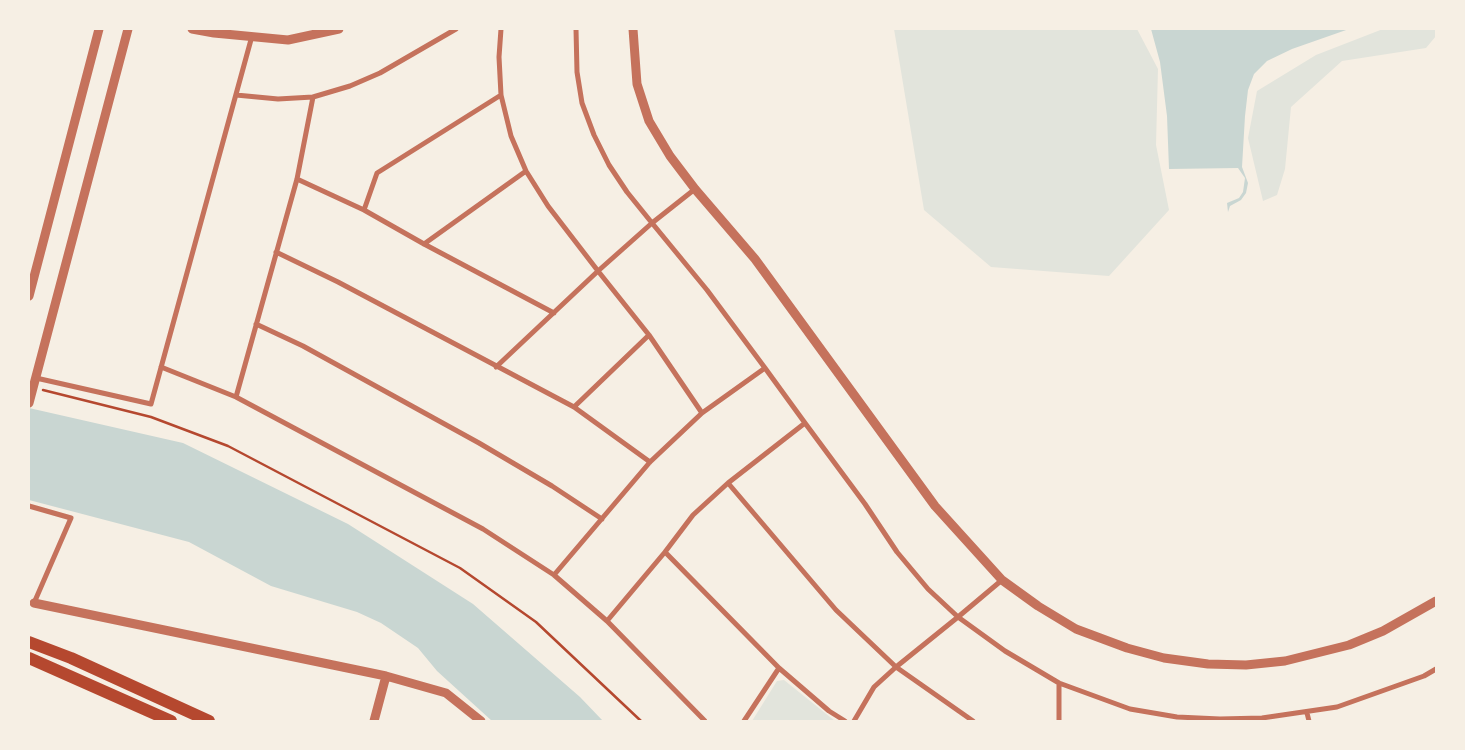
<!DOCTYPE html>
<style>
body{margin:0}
#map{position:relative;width:1465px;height:750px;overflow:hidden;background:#f6efe4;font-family:"IBM Plex Sans",sans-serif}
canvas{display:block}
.frame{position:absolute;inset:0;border:30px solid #f6efe4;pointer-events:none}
</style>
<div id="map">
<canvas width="1465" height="750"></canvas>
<div class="frame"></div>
</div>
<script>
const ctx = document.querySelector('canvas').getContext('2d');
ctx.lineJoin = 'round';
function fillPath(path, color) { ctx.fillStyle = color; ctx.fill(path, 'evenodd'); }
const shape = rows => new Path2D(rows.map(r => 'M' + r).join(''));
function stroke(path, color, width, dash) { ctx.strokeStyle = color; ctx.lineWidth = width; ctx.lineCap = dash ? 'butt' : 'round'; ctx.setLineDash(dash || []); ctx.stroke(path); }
const green = shape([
 [894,29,1137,29,1158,69,1156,145,1169,210,1109,276,991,267,924,210],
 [1383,29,1436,29,1436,36,1426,48,1342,61,1291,107,1285,169,1277,195,1263,201,1248,138,1257,91,1316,55],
 [784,680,835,721,752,721,777,681]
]);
const water = shape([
 [1151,29,1349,29,1292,49,1267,61,1254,74,1248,90,1245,116,1242,167,1248,183,1246,193,1241,200,1230,206,1228,212,1227,203,1239,198,1243,192,1245,178,1238,168,1169,169,1167,116,1160,62],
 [29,408,183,443,348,524,473,604,580,697,603,721,492,721,437,671,418,648,381,623,357,612,271,586,189,542,29,500]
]);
const path = shape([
 [43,390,151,417,228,446,460,568,536,622,641,721]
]);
const minor = shape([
 [501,29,499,57,501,95,511,136,526,171,548,206,598,271,652,223,707,290,765,368],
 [576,29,577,72,582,103,594,135,609,165,627,192,652,223,695,189],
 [313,97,350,86,380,73,456,29],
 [297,179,364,210,424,244,554,313],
 [364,210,377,173,501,95],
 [424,244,526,171],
 [276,252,338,282,574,407,650,462],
 [256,324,303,346,479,443,552,486,602,519],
 [161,367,236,397,297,179,313,97,278,99,236,95],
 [496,367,598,271,649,335],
 [36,378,151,404,252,36],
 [236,397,483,529,554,575,607,621,705,721],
 [574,407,649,335,702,413],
 [728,483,805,423,865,504,897,552,928,589,958,617,1002,580],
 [29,506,71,518,34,603],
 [554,575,650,462,702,413,765,368,805,423],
 [607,621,665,552],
 [779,668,665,552,693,515,728,483,836,610,896,667,958,617,1005,651,1059,683],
 [1307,713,1309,721],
 [744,721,779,668,829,711,845,721],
 [854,721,874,687,896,667,973,721],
 [1059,721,1059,683,1130,709,1177,717,1220,719,1262,718,1337,707,1424,676,1436,669]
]);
const tertiary = shape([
 [192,29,214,33,288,40,339,29],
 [633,29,637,84,649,121,670,156,695,189,755,259,935,506,1002,580,1038,606,1076,629,1127,648,1164,658,1208,664,1246,665,1285,661,1349,645,1383,631,1436,601],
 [29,296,99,29],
 [29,403,128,29],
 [34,603,386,676,446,693,481,721],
 [374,721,386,676]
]);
const primary = shape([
 [29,642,71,658,209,721],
 [29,658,171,721]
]);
fillPath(green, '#e2e4dc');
fillPath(water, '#c9d6d2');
stroke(path, '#b5482f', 2.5);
stroke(minor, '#c5725c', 5);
stroke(tertiary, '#c5725c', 9);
stroke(primary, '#b5482f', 12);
</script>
